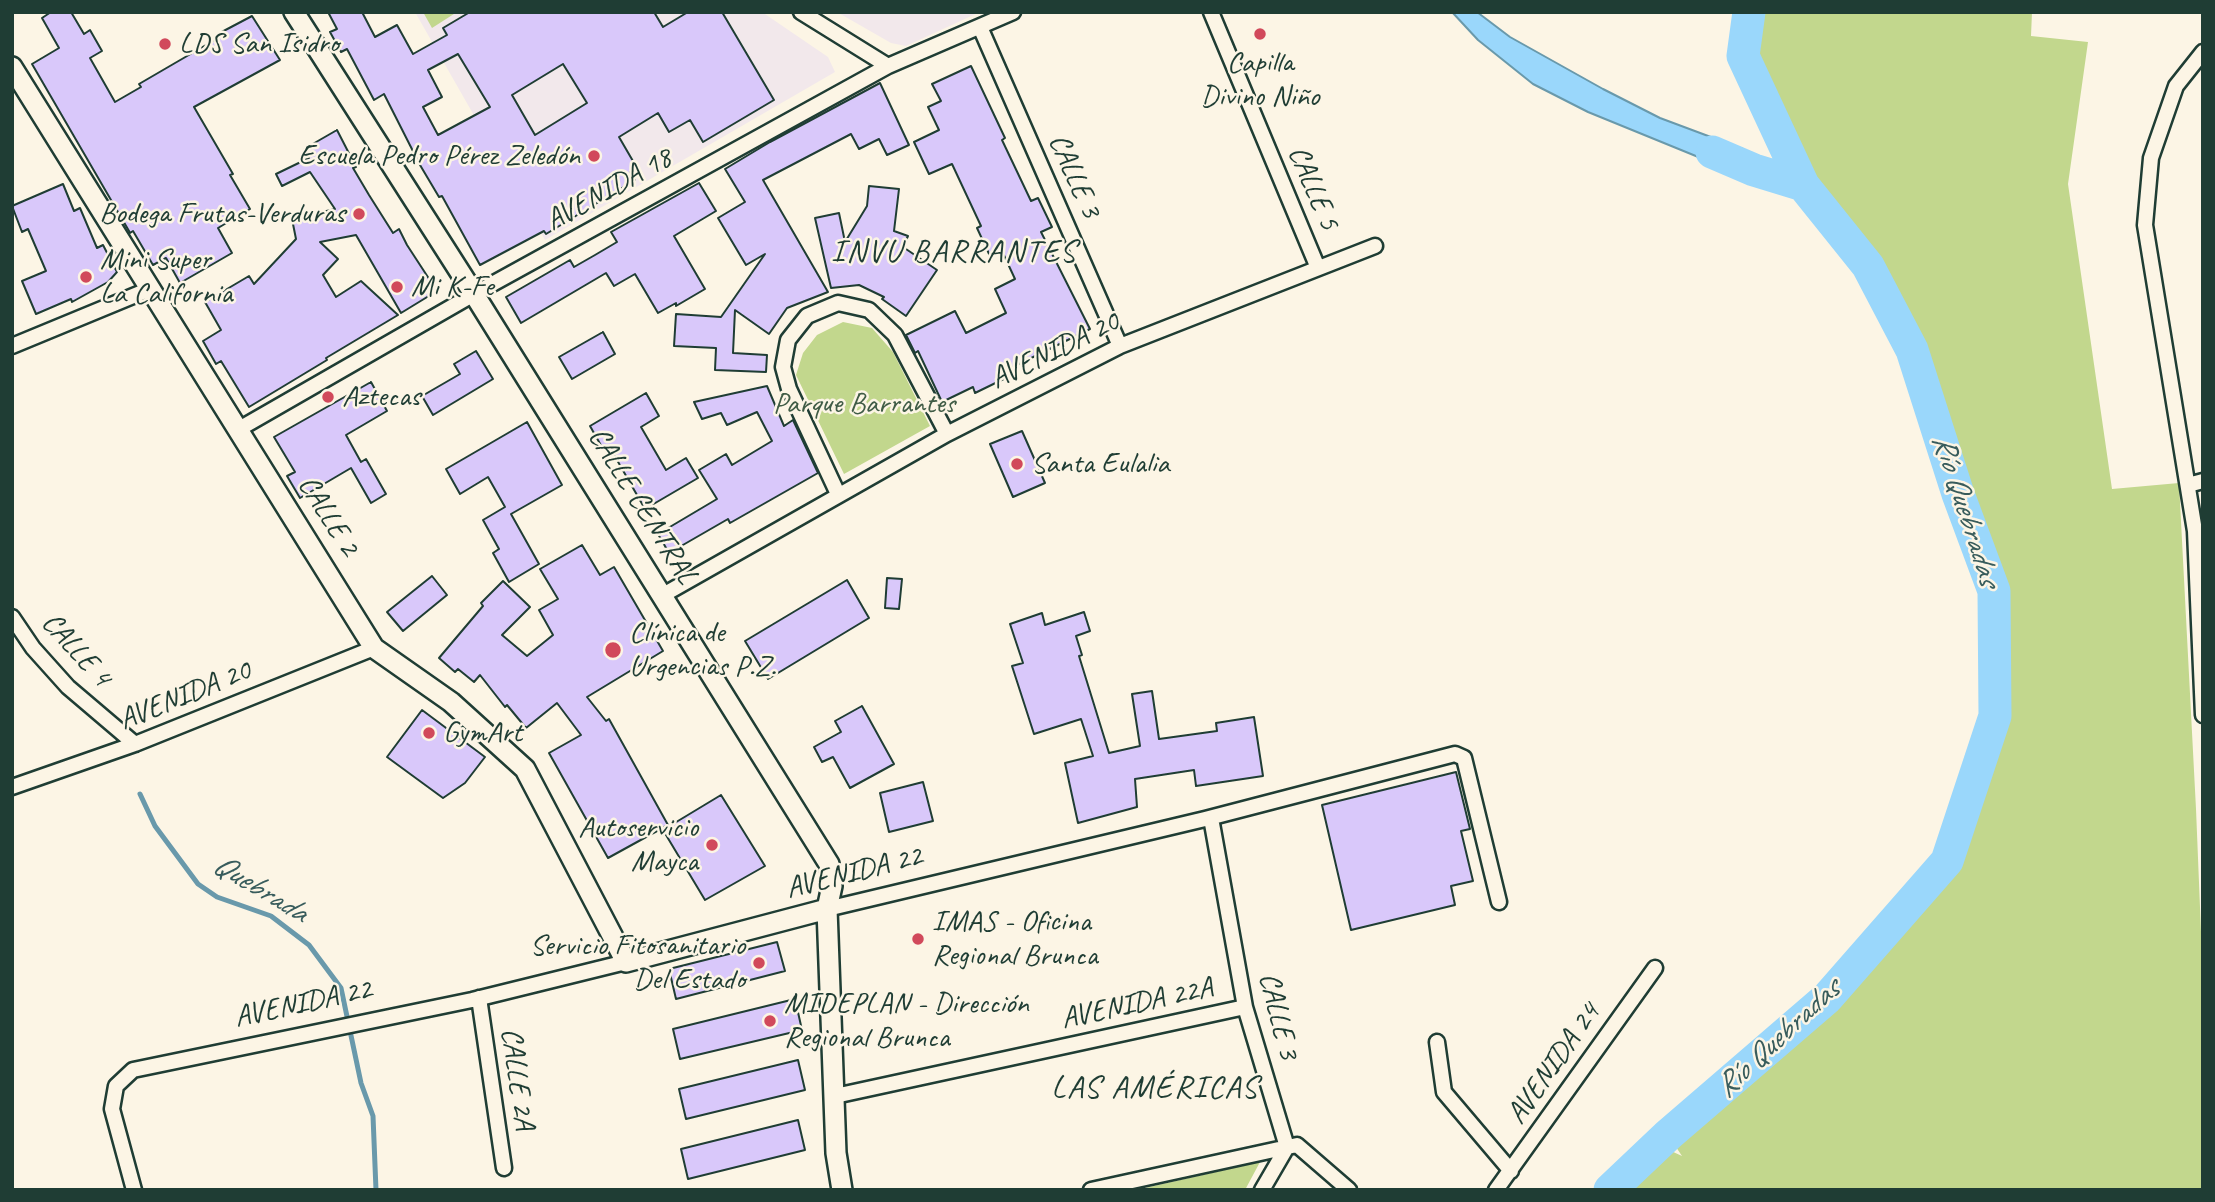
<!DOCTYPE html>
<meta charset="utf-8">
<style>
body{margin:0}
#map{position:relative;width:2215px;height:1202px;overflow:hidden;background:#fcf5e5;font-family:Caveat,sans-serif}
canvas{display:block}
.frame{position:absolute;inset:0;border:14px solid #1f3d34;pointer-events:none}
</style>
<div id="map">
<canvas width="2215" height="1202"></canvas>
<div class="frame"></div>
</div>
<script>
const ctx = document.querySelector('canvas').getContext('2d');
ctx.lineJoin = 'round';
function fillPath(path, color) { ctx.fillStyle = color; ctx.fill(path, 'evenodd'); }
const shape = rows => new Path2D(rows.map(r => 'M' + r).join(''));
function stroke(path, color, width, dash) { ctx.strokeStyle = color; ctx.lineWidth = width; ctx.lineCap = dash ? 'butt' : 'round'; ctx.setLineDash(dash || []); ctx.stroke(path); }
function write(font, color, halo, rows, align = 'center') {
  ctx.font = font + ' Caveat,sans-serif'; ctx.lineWidth = 5; ctx.setLineDash([]); ctx.textBaseline = 'middle'; ctx.strokeStyle = halo; ctx.fillStyle = color; for (const [text, x, y, turn = 0] of rows) {
    ctx.save(); ctx.translate(x, y); ctx.rotate((+turn || 0) * Math.PI / 180); ctx.textAlign = isNaN(turn) ? turn : align; if (halo) ctx.strokeText(text, 0, 0); ctx.fillText(text, 0, 0); ctx.restore();
  }
}
const built = shape([
 [415,12,762,12,828,57,835,72,545,240],
 [837,12,980,12,906,46,891,43]
]);
const green = shape([
 [423,12,457,12,432,28],
 [1749,12,2032,12,2031,36,2088,42,2068,184,2112,489,2179,483,2196,809,2203,981,2203,1190,1610,1190,1658,1145,1682,1156,1668,1135,1827,998,1947,861,1995,716,1994,591,1958,494,1912,350,1868,266,1803,185,1743,56],
 [843,322,872,328,893,352,930,426,844,474,796,375,803,353,817,335],
 [1260,1162,1245,1190,1136,1190]
]);
const water = shape([
 [1452,12,1477,12,1510,37,1603,89,1660,118,1743,149,1754,170,1735,172,1588,112,1533,84,1478,40,1452,12]
]);
const stream = shape([
 [140,794,155,826,198,884,217,897,271,916,309,945,341,988,361,1083,373,1116,376,1190]
]);
const river = shape([
 [1749,12,1743,56,1803,185],
 [1610,1190,1668,1135,1827,998,1947,861,1995,716,1994,591,1958,494,1912,350,1868,266,1803,185,1754,170,1712,152]
]);
const building = shape([
 [51,12,71,12,84,34,90,30,102,51,90,58,115,102,141,87,139,84,218,38,216,35,252,16,280,60,194,107,233,174,230,175,250,209,218,228,232,253,180,283,166,258,153,265,133,231,130,233,129,231,32,64,59,48,42,18,51,12],
 [328,12,362,12,375,37,397,25,413,54,447,35,443,28,470,12,654,12,663,27,688,12,722,12,774,100,703,142,690,120,669,132,658,113,619,137,637,168,630,172,635,180,546,234,544,231,480,265,442,196,439,197,420,165,384,94,374,100,347,49,341,52,330,32,337,29,328,12],
 [458,54,490,107,438,135,423,107,442,97,428,70,458,54],
 [563,64,587,103,535,135,512,95,563,64],
 [971,66,1005,138,1002,140,1031,201,1038,198,1052,227,1041,232,1090,329,1013,367,1016,373,975,393,973,387,942,402,918,351,915,353,906,335,955,311,966,333,1006,313,995,289,1015,279,1002,251,990,256,977,228,981,226,952,164,929,174,914,142,939,130,928,107,941,101,932,84,971,66],
 [880,83,909,145,887,155,879,139,859,149,851,134,763,180,828,292,787,308,769,334,735,310,733,353,767,355,766,372,715,370,716,348,674,346,676,314,721,317,765,254,746,265,718,218,745,202,725,169,770,142,880,83],
 [337,130,356,167,353,168,369,195,393,233,399,229,407,245,437,291,401,313,356,235,320,242,338,259,323,275,336,297,361,281,398,315,326,358,327,360,249,407,221,361,216,364,203,341,221,330,205,302,249,276,254,284,296,239,292,219,335,209,310,172,282,186,276,174,309,158,304,149,337,130],
 [699,183,716,211,674,236,705,289,676,306,676,303,658,313,635,274,614,286,606,273,521,323,506,297,570,260,574,267,595,255,617,242,611,232,699,183],
 [63,184,74,211,80,208,97,248,103,245,117,272,108,282,72,302,71,299,36,314,22,281,46,271,28,229,22,232,12,206,63,184],
 [869,186,899,189,894,231,908,236,903,247,937,270,906,316,882,299,884,297,859,285,831,288,815,218,839,213,845,242,867,206,869,186],
 [603,332,615,354,572,379,559,357,603,332],
 [476,351,493,379,433,415,422,396,460,374,454,364,476,351],
 [371,382,387,411,346,435,361,462,366,459,386,494,371,503,351,468,300,498,287,476,295,472,274,437,371,382],
 [767,386,784,426,793,420,818,473,730,523,728,519,669,553,658,534,717,499,699,470,726,454,732,465,772,441,757,412,727,425,721,413,702,419,694,402,767,386],
 [646,393,659,416,641,427,666,470,686,458,698,478,645,509,609,446,603,449,590,426,646,393],
 [527,422,562,485,511,514,539,564,509,582,493,553,499,549,483,520,505,507,488,477,460,494,446,469,527,422],
 [1022,431,1045,483,1013,497,990,444,1022,431],
 [582,545,600,575,614,567,663,651,587,697,606,721,609,719,668,825,608,858,549,753,581,735,557,703,526,728,507,705,505,707,480,675,474,682,458,669,455,672,439,658,483,606,481,603,503,581,530,607,502,635,527,656,553,635,539,610,558,599,540,569,582,545],
 [432,576,447,595,403,631,387,612,432,576],
 [887,578,902,579,899,609,885,608,887,578],
 [847,580,869,618,768,679,745,641,847,580],
 [1084,612,1090,631,1076,636,1082,655,1079,656,1109,753,1140,746,1132,694,1152,691,1159,739,1217,731,1216,723,1254,717,1263,776,1196,786,1194,770,1135,779,1137,807,1078,823,1065,763,1093,756,1081,719,1034,734,1012,666,1023,663,1010,624,1042,613,1045,625,1084,612],
 [862,706,894,764,850,788,833,757,822,762,814,747,841,732,835,721,862,706],
 [422,710,485,757,465,783,443,798,387,757,422,710],
 [1456,772,1470,829,1461,831,1473,881,1451,886,1455,905,1351,930,1322,805,1456,772],
 [923,782,933,821,889,832,880,793,923,782],
 [721,795,765,866,705,900,663,830,721,795],
 [777,942,785,971,676,999,669,969,777,942],
 [795,999,802,1030,680,1059,673,1029,795,999],
 [798,1060,805,1090,686,1119,679,1089,798,1060],
 [798,1120,805,1150,688,1179,681,1149,798,1120]
]);
const street = shape([
 [801,12,888,66],
 [1211,12,1318,268],
 [980,27,1120,346],
 [2203,52,2176,86,2151,158,2145,225,2195,531,2203,715],
 [12,346,150,289],
 [239,429,474,294,888,66,1013,12],
 [2188,485,2203,481],
 [838,494,789,389,783,367,788,340,807,316,838,303,869,310,895,335,947,434],
 [663,595,947,434,1120,346,1375,246],
 [12,617,33,648,68,687,135,744],
 [12,787,135,744,374,648],
 [1211,818,1245,1007,1287,1147],
 [827,909,1205,819,1455,754,1464,758,1499,902],
 [479,998,504,1168],
 [1437,1042,1444,1092,1511,1171],
 [835,1096,1245,1007],
 [134,1190,112,1109,116,1086,133,1070,472,1000,626,962],
 [1091,1190,1297,1145,1349,1190],
 [1262,1190,1287,1147],
 [1496,1190,1655,968]
]);
const secondary = shape([
 [294,12,474,294,829,864,832,886,827,909,836,1153,842,1190],
 [12,67,374,648,451,702,525,769,626,962,827,909]
]);
const markers = [
 [1260,34,7,"#d1495b"],
 [165,44,7,"#d1495b"],
 [594,156,7,"#d1495b"],
 [359,214,7,"#d1495b"],
 [86,277,7,"#d1495b"],
 [397,287,7,"#d1495b"],
 [328,397,7,"#d1495b"],
 [1017,464,7,"#d1495b"],
 [613,650,9,"#d1495b"],
 [429,733,7,"#d1495b"],
 [712,845,7,"#d1495b"],
 [918,939,7,"#d1495b"],
 [759,963,7,"#d1495b"],
 [770,1021,7,"#d1495b"]
];
const poiNames = [
 ["LDS San Isidro",179,44],
 ["Capilla",1260,63,"center"],
 ["Divino Niño",1260,97,"center"],
 ["Escuela Pedro Pérez Zeledón",580,156,"right"],
 ["Bodega Frutas-Verduras",345,214,"right"],
 ["Mini Super",100,260],
 ["La California",100,294],
 ["Mi K-Fe",411,287],
 ["Aztecas",342,397],
 ["Santa Eulalia",1031,464],
 ["Clínica de",629,633],
 ["Urgencias P.Z.",629,667],
 ["GymArt",443,733],
 ["Autoservicio",698,828,"right"],
 ["Mayca",698,862,"right"],
 ["IMAS - Oficina",932,922],
 ["Regional Brunca",932,956],
 ["Servicio Fitosanitario",745,946,"right"],
 ["Del Estado",745,980,"right"],
 ["MIDEPLAN - Dirección",784,1004],
 ["Regional Brunca",784,1038]
];
const streetNames = [
 ["CALLE 3",1074,176,66],
 ["CALLE 5",1313,188,67],
 ["AVENIDA 18",609,190,-29],
 ["AVENIDA 20",1055,351,-26],
 ["CALLE CENTRAL",642,506,58],
 ["CALLE 2",328,516,58],
 ["CALLE 4",76,650,48],
 ["AVENIDA 20",185,696,-22],
 ["AVENIDA 22",854,873,-14],
 ["AVENIDA 22",303,1004,-12],
 ["AVENIDA 22A",1137,1004,-12],
 ["CALLE 3",1278,1016,76],
 ["AVENIDA 24",1554,1064,-55],
 ["CALLE 2A",517,1079,82]
];
const parkNames = [
 ["Parque Barrantes",864,404]
];
const neighbourhoodNames = [
 ["INVU BARRANTES",954,253],
 ["LAS AMÉRICAS",1155,1089]
];
const waterNames = [
 ["Río Quebradas",1965,510,72],
 ["Quebrada",260,889,31],
 ["Río Quebradas",1778,1039,-43]
];
fillPath(built, '#f2e8eb');
fillPath(green, '#c2d78d');
fillPath(water, '#9ad7fb');
stroke(water, '#6999ab', 2);
stroke(stream, '#6999ab', 5);
stroke(river, '#9ad7fb', 33);
fillPath(building, '#d9c8fa');
stroke(building, '#1f3d34', 2);
stroke(street, '#1f3d34', 19);
stroke(secondary, '#1f3d34', 24);
stroke(street, '#fcf5e5', 14);
stroke(secondary, '#fcf5e5', 19);
for (const [x, y, r, color] of markers) { const dot = new Path2D(); dot.arc(x, y, r, 0, 2 * Math.PI); ctx.fillStyle = color; ctx.fill(dot); stroke(dot, '#fcf5e5', 2.5); }
write('30px', '#1f3d34', '#fcf5e5', poiNames, 'left');
write('30px', '#1f3d34', '#fcf5e5', streetNames);
write('30px', '#405c46', '#fcf5e5', parkNames);
ctx.letterSpacing = '2px';
write('32px', '#1f3d34', '#fcf5e5', neighbourhoodNames);
ctx.letterSpacing = '0px';
write('italic 32px', '#385c5c', '#fcf5e5', waterNames);
</script>
